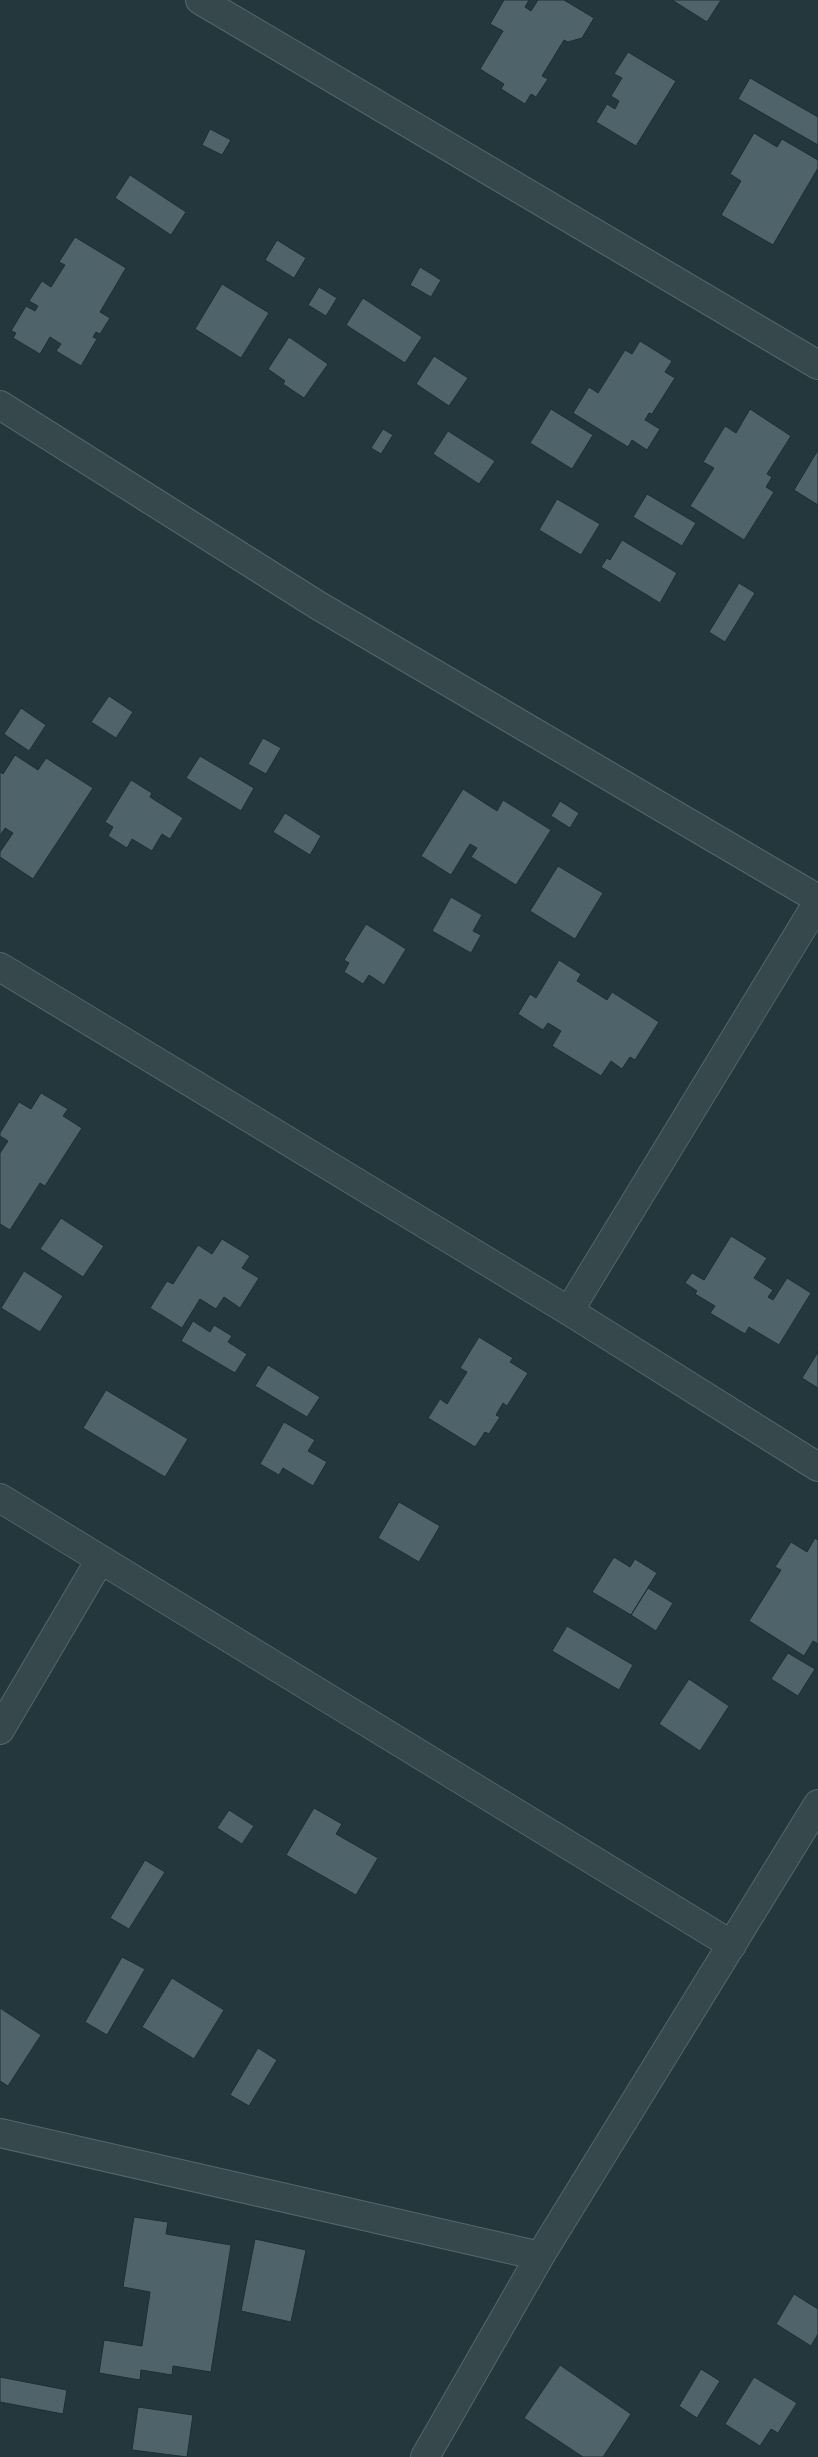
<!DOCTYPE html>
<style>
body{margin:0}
canvas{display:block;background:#23373d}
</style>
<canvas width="818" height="2457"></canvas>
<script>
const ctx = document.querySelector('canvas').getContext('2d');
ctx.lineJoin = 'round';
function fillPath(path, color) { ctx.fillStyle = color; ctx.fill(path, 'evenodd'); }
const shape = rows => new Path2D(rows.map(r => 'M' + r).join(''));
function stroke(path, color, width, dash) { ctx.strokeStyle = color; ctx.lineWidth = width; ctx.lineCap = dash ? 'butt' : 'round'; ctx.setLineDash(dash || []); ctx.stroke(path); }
const building = shape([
 [504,0,529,0,525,7,531,11,538,0,564,0,594,18,582,38,568,42,564,40,542,76,548,79,536,97,531,94,525,104,501,89,504,84,480,69,503,31,490,24,504,0],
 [672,0,721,0,707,22,672,0],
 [628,52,676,81,636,146,596,122,607,104,615,109,619,101,611,96,622,78,614,74,628,52],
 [750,78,818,117,818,145,738,99,750,78],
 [210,129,231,140,222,155,202,145,210,129],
 [754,133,777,147,782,139,818,160,818,168,773,245,721,215,741,181,730,174,754,133],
 [130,175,186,212,171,235,115,198,130,175],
 [75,237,126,268,100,312,110,318,100,334,96,332,93,337,97,339,81,366,56,351,61,344,50,337,40,354,13,338,16,333,11,331,26,306,35,311,38,306,29,301,42,281,51,287,65,265,59,262,75,237],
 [277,240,306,258,294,278,265,260,277,240],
 [420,267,441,280,431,297,410,285,420,267],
 [222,284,269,313,241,358,195,329,222,284],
 [319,287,337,298,326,316,308,305,319,287],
 [363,298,422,337,405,363,346,325,363,298],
 [289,337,328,364,304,398,283,384,285,381,268,369,289,337],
 [640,341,672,361,665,372,675,378,652,414,649,413,645,420,660,429,647,450,632,440,628,447,573,413,589,387,598,393,625,350,632,354,640,341],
 [434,356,468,378,449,406,416,384,434,356],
 [551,409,593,435,572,469,530,443,551,409],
 [750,409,791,436,767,474,772,477,766,487,774,492,744,540,690,506,714,468,703,462,725,426,736,433,750,409],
 [383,429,393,435,381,454,371,448,383,429],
 [448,431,495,461,479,484,433,454,448,431],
 [818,450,818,505,794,490,818,450],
 [647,494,696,523,682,546,633,517,647,494],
 [557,499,600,524,581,555,539,530,557,499],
 [622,540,677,573,660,603,601,567,607,558,610,560,622,540],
 [739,583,755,593,725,642,709,632,739,583],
 [109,696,133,712,116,738,91,722,109,696],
 [21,708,46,725,29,751,4,734,21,708],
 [263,738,281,748,266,774,248,764,263,738],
 [15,755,38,770,46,758,93,788,33,879,0,857,0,852,13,833,5,828,0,836,0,772,3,774,15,755],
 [200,756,254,788,241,811,186,778,200,756],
 [131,780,152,793,150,797,183,818,170,839,162,834,152,851,132,839,127,848,108,836,113,827,105,822,131,780],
 [463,789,497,811,503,800,551,830,516,885,471,857,477,848,470,844,451,875,421,856,463,789],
 [560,801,579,813,570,828,551,816,560,801],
 [285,813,321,836,310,855,273,832,285,813],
 [558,866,603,893,575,939,530,911,558,866],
 [451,897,482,915,473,931,481,935,471,953,432,931,451,897],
 [366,924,406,949,384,985,369,975,363,984,344,972,349,963,344,960,366,924],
 [559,960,581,974,577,981,607,1000,612,992,659,1022,635,1060,630,1057,622,1069,611,1061,601,1076,552,1046,561,1031,548,1023,543,1030,518,1014,530,994,536,998,559,960],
 [41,1093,68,1109,63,1116,82,1128,45,1186,40,1183,10,1230,0,1224,0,1153,8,1141,0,1136,0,1133,19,1102,31,1109,41,1093],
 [61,1218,104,1246,83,1277,40,1249,61,1218],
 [731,1236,767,1258,754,1278,773,1290,768,1297,773,1300,787,1278,811,1293,779,1345,749,1327,745,1334,710,1313,715,1306,695,1294,697,1291,685,1283,692,1273,704,1280,731,1236],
 [222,1239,250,1256,242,1268,259,1278,240,1308,224,1297,216,1309,200,1299,182,1328,150,1308,167,1281,173,1284,198,1245,212,1254,222,1239],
 [24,1271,63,1296,40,1332,1,1308,24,1271],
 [193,1321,210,1332,214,1325,232,1336,228,1342,247,1354,235,1373,181,1341,193,1321],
 [479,1337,513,1358,510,1362,528,1373,507,1406,503,1403,496,1415,500,1417,489,1434,485,1432,475,1447,428,1418,440,1399,447,1404,467,1372,460,1368,479,1337],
 [818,1352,818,1388,802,1378,818,1352],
 [268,1365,320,1397,307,1417,255,1386,268,1365],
 [106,1390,188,1439,165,1477,83,1428,106,1390],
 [284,1422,315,1440,308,1451,327,1462,313,1486,283,1468,279,1475,260,1464,284,1422],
 [399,1502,440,1526,419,1562,378,1538,399,1502],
 [815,1538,818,1540,818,1644,813,1641,804,1656,749,1621,781,1570,775,1567,791,1542,807,1552,815,1538],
 [614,1557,630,1567,635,1559,657,1573,631,1615,592,1592,614,1557],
 [648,1588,673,1603,656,1631,631,1615,648,1588],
 [567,1626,633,1665,619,1690,552,1651,567,1626],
 [788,1653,815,1669,798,1696,771,1679,788,1653],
 [689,1679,729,1706,700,1751,659,1724,689,1679],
 [314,1808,342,1824,336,1834,378,1858,356,1895,286,1855,314,1808],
 [229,1810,254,1826,242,1844,217,1828,229,1810],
 [145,1860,165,1872,129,1929,110,1918,145,1860],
 [122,1957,145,1969,107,2035,85,2022,122,1957],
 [172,1978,224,2010,194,2059,142,2027,172,1978],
 [0,2008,41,2035,8,2086,0,2081,0,2008],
 [258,2048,277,2060,249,2106,230,2095,258,2048],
 [134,2217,168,2222,166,2234,231,2245,211,2372,173,2366,172,2375,141,2370,140,2380,99,2373,104,2340,142,2346,150,2292,123,2287,134,2217],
 [255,2239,306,2250,291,2322,241,2311,255,2239],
 [794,2294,818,2309,818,2334,811,2346,776,2324,794,2294],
 [560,2365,631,2414,603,2457,583,2457,524,2418,560,2365],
 [701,2369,720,2381,697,2418,679,2406,701,2369],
 [0,2377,67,2390,63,2414,0,2402,0,2377],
 [754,2377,797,2403,778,2433,771,2429,760,2446,725,2424,754,2377],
 [138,2407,193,2415,187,2457,132,2450,138,2407]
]);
const street = shape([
 [200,0,818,365],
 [0,405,319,606,818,899],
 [0,967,569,1311,818,1467],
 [569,1311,818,902],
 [0,1498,732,1945],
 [0,1730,100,1560],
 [0,2133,540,2256],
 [425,2457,540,2256,818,1804]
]);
fillPath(building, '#4e646a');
stroke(building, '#1e2f34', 1);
stroke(street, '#55656b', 30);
stroke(street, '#37484d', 28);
</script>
